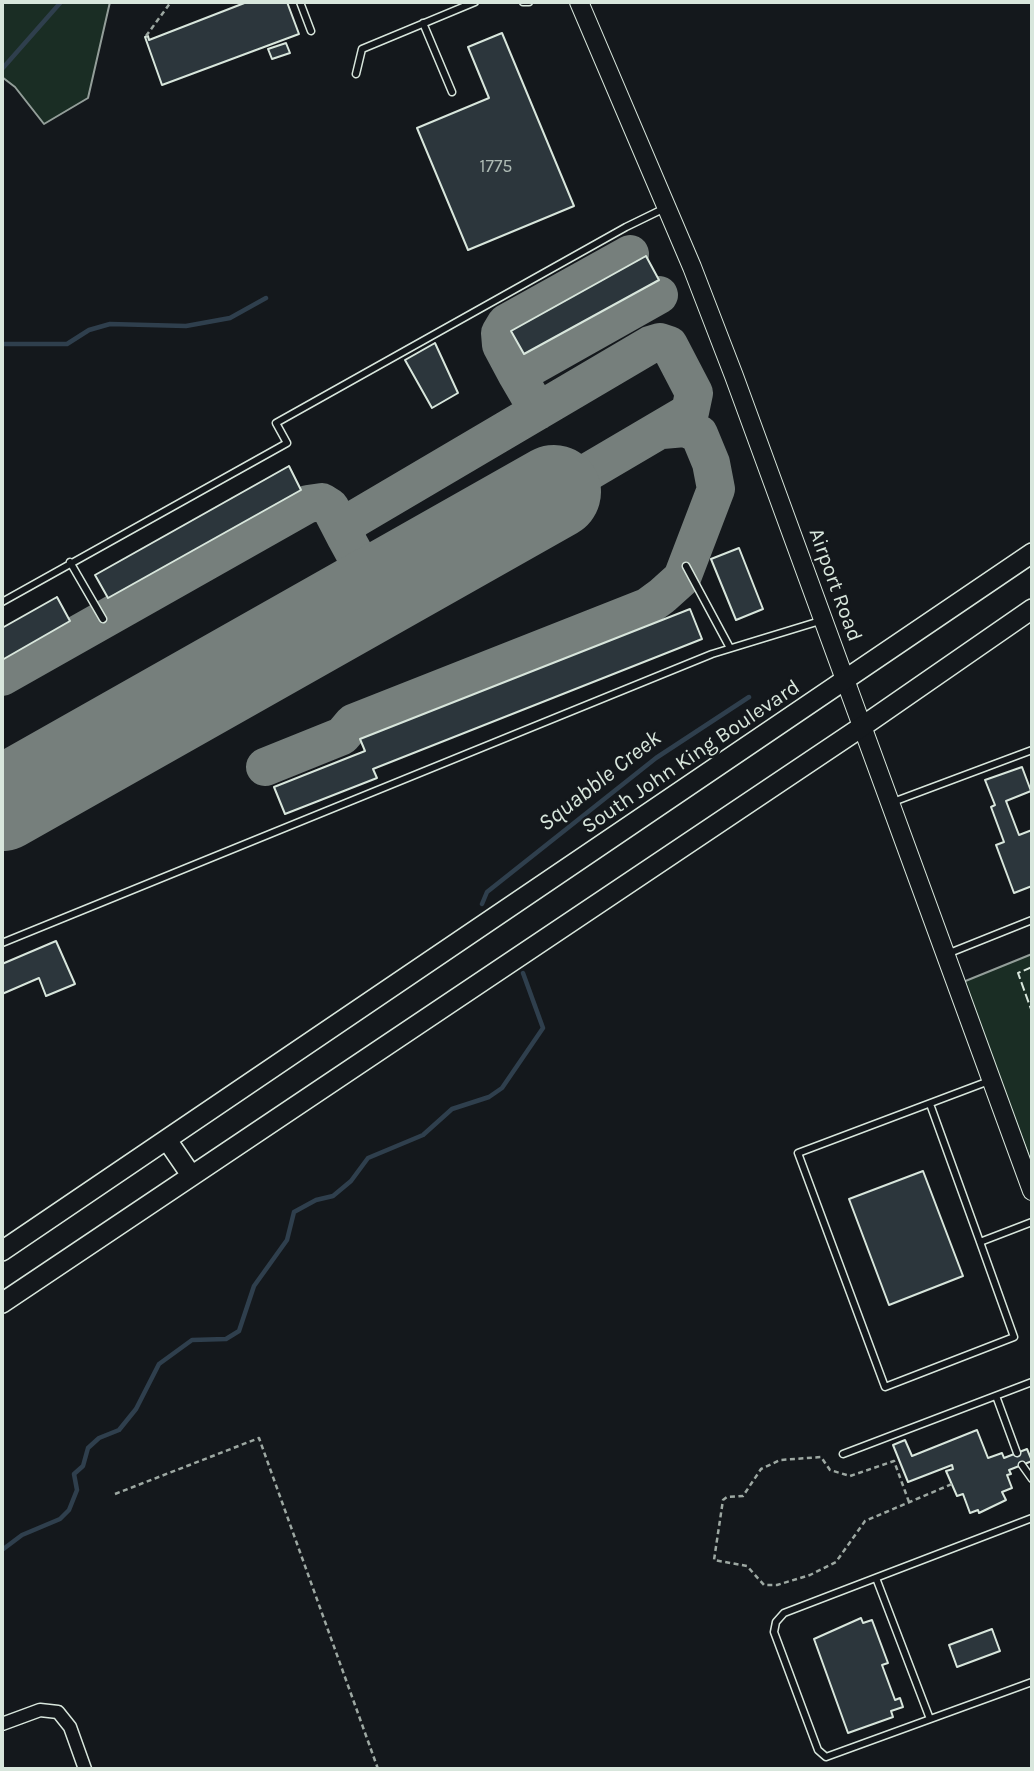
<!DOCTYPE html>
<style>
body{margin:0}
#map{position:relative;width:1034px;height:1771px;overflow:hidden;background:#14181c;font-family:Karla,sans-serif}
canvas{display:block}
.frame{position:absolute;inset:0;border:4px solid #d8e6dc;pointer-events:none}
</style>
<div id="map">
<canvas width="1034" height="1771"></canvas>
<div class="frame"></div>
</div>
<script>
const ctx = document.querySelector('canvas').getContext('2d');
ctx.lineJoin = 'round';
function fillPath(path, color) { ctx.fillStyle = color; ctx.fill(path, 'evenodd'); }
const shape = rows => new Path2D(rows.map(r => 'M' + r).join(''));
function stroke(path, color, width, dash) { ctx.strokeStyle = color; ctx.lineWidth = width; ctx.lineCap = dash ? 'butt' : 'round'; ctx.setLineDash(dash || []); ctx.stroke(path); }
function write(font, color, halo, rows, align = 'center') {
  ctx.font = font + ' Karla,sans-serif'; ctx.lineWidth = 5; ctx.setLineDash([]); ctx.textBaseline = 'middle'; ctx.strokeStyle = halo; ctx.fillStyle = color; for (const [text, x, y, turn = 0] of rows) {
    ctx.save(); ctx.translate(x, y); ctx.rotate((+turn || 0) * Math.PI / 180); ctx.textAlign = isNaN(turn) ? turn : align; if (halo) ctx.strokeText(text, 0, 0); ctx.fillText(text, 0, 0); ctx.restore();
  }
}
const green = shape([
 [2,2,110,2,88,98,44,124,15,87,2,77,2,2],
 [1032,954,1032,1165,963,982,1032,954]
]);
const stream = shape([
 [2,69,61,2],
 [2,344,67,344,89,330,110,324,186,326,230,318,266,298],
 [482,904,487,892,656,758,749,697],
 [2,1550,22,1535,60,1519,69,1510,77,1490,74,1474,83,1466,88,1448,99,1438,119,1430,136,1409,159,1364,192,1340,226,1339,239,1331,254,1286,287,1240,294,1212,316,1200,333,1196,351,1181,368,1158,423,1135,452,1109,489,1097,502,1088,543,1028,523,973]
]);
const taxiway = shape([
 [517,375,501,345,500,333,506,323,630,254],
 [538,411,517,375,659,295],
 [376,593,346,538,346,530,353,520,650,345,660,342,669,345,694,393,690,412,554,492],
 [2,677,308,504,322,502,330,507,346,538],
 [265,767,342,736,353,723,647,607,662,596,682,578,716,489,711,463,699,434,685,428,662,430]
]);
const runway = shape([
 [2,804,554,492]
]);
const building = shape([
 [247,2,287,2,299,34,162,85,145,37,148,36,149,40,247,2],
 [502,33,574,206,468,250,417,128,489,98,468,47,502,33],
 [286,43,290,53,272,59,268,49,286,43],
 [646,256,659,280,524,354,511,331,646,256],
 [435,343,458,393,432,408,405,360,435,343],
 [289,466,301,490,108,598,95,575,289,466],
 [739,548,763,609,736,620,711,559,739,548],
 [57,597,70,621,2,660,2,628,57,597],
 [690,609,702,639,373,769,377,778,285,814,274,787,365,751,360,739,690,609],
 [1022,767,1031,791,1006,801,1019,835,1032,830,1032,886,1014,893,996,845,1004,842,991,807,995,805,985,780,1022,767],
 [56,941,75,984,46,996,39,978,2,994,2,964,56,941],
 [923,1171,963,1276,889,1305,849,1199,923,1171],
 [977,1430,988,1458,1002,1453,1004,1458,1027,1449,1032,1461,1009,1470,1011,1474,1007,1475,1012,1488,1002,1492,1006,1500,979,1513,978,1510,970,1513,963,1494,957,1496,946,1471,953,1469,952,1465,908,1482,893,1445,905,1440,912,1456,977,1430],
 [861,1618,863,1623,872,1620,888,1663,882,1665,895,1700,900,1698,903,1707,891,1711,893,1717,848,1733,814,1639,861,1618],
 [992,1629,1000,1651,957,1667,949,1645,992,1629]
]);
const path = shape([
 [146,36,171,2],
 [1032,990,1032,991],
 [115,1494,259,1438,378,1769],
 [909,1502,894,1461,850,1476,830,1470,821,1457,780,1460,761,1469,743,1496,727,1497,723,1500,714,1560,747,1566,764,1585,777,1585,810,1575,836,1562,865,1521,952,1484]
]);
const lane = shape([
 [300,2,311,31],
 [523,2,529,2],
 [423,23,452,92],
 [356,74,362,49,475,2],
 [70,562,103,619],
 [686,566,730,648],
 [2,602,287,443,276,423,626,227,665,208],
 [893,802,1032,750],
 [2,943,712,654,820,621],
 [947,954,1032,920],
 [989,1081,798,1153,885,1387,1014,1337,980,1242,1032,1222],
 [930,1104,980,1242],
 [996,1396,1017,1453],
 [843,1454,1032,1382],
 [1022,1465,1032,1479],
 [1032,1518,784,1613,776,1622,774,1632,818,1750,826,1757,1032,1682],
 [876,1578,930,1719]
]);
const street = shape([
 [2,1724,40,1710,58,1712,70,1727,85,1769]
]);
const secondary = shape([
 [579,2,692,267,734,376,1032,1191]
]);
const primary = shape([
 [167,1140,191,1175],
 [2,1251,1032,553],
 [2,1303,863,726,1032,609]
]);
const fence = shape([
 [1032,967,1018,973,1032,1012]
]);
const numberNames = [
 ["1775",496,167]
];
const streetNames = [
 ["Airport Road",835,585,70],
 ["South John King Boulevard",691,757,-34]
];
const waterNames = [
 ["Squabble Creek",600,781,-38]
];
fillPath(green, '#1a2d24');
stroke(green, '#939e99', 2);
stroke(stream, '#2f3f4d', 4.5);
stroke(taxiway, '#767f7c', 38);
stroke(runway, '#767f7c', 94);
fillPath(building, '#2c363c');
stroke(building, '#d8e6dc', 2);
stroke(lane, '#d8e6dc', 9);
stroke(street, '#d8e6dc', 15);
stroke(secondary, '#d8e6dc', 20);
stroke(primary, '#d8e6dc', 22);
stroke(path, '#9da8a2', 2.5, [5, 3.5]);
stroke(lane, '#14181c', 6);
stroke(street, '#14181c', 12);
stroke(secondary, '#14181c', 18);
stroke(primary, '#14181c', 19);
stroke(fence, '#d8e6dc', 2, [9, 3.5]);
write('18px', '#adbab4', null, numberNames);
write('21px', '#d8e6dc', '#14181c', streetNames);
write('italic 23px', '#d8e6dc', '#14181c', waterNames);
</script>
